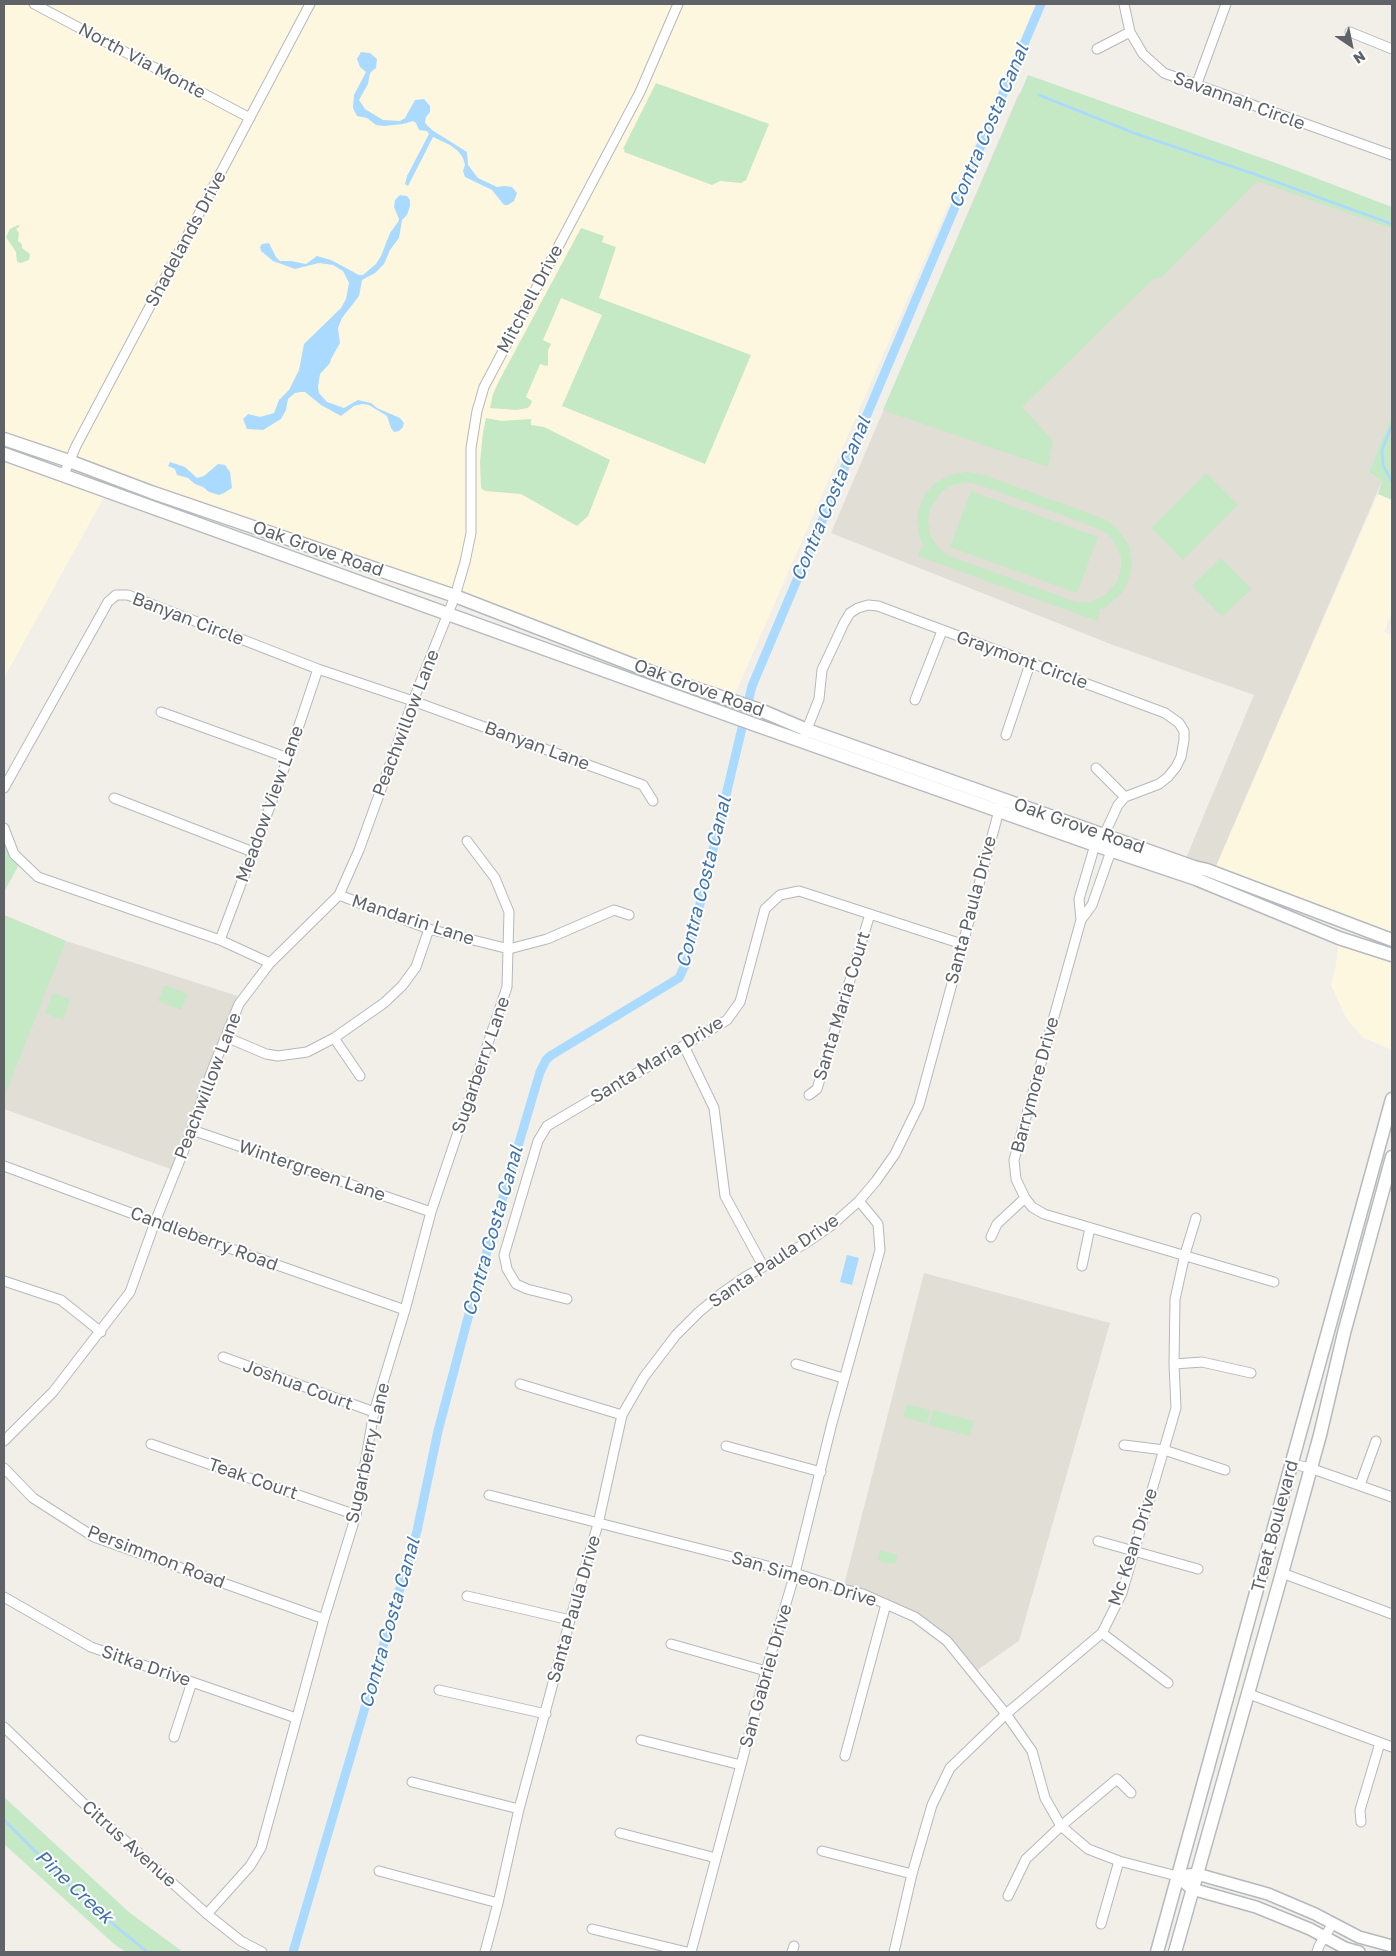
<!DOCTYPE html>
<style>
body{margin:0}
#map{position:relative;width:1396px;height:1956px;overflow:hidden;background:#f1efe8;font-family:"Golos Text",sans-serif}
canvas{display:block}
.frame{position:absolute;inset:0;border:5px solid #5f6368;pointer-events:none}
.north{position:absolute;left:1326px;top:20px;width:50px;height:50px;-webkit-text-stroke:4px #fff;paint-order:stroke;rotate:146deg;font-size:14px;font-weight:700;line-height:20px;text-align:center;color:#5f6368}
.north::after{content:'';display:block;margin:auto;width:18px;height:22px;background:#5f6368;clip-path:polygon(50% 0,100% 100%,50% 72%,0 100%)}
</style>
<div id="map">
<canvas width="1396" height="1956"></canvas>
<div class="frame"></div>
<div class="north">N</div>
</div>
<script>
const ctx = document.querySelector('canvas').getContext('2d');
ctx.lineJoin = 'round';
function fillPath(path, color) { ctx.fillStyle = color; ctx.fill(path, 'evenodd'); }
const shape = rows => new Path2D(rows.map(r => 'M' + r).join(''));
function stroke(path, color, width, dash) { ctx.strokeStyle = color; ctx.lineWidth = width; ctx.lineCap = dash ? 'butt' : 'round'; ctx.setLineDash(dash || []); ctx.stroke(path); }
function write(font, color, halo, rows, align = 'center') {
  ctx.font = font + ' "Golos Text",sans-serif'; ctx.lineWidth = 4; ctx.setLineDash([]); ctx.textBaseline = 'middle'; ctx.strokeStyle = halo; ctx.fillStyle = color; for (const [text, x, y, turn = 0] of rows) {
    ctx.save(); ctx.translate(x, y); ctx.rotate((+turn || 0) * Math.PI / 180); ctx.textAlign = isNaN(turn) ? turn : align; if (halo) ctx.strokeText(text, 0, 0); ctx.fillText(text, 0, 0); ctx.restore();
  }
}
const commercial = shape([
 [4,4,1036,4,732,701,4,439],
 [4,454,110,491,103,499,4,678],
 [1378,494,1392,500,1392,612,1384,632,1392,635,1392,940,1213,873],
 [1339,938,1392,955,1392,1050,1364,1038,1346,1018,1331,985,1336,965]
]);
const education = shape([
 [1019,93,1392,229,1392,414,1369,472,1382,481,1213,873,1184,863,1254,695,1113,645,831,533],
 [4,915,66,941,244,998,176,1171,4,1109],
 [924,1273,1110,1323,1019,1641,973,1673,947,1641,916,1617,843,1589]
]);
const green = shape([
 [1028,75,1284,166,1392,207,1392,229,1257,181,1162,277,1152,280,1022,407,1053,441,1048,467,883,410],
 [656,83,769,124,746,180,741,183,720,181,712,185,624,152,625,150,623,149],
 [18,225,20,226,16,229,19,233,18,241,22,244,22,248,30,254,29,260,21,263,17,262,16,252,6,237,10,229],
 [581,228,604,236,602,242,616,247,599,298,751,355,705,464,562,406,602,315,561,298,543,340,551,344,548,350,548,365,546,366,540,364,526,397,532,401,531,404,528,408,516,410,490,408,493,394,499,381],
 [1392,414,1392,500,1378,494,1382,481,1369,472],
 [486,418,502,421,531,419,531,425,544,427,610,460,588,516,577,526,521,494,485,491,481,488,480,462,483,432],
 [967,472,984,475,1099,517,1107,520,1120,532,1129,546,1132,563,1131,572,1125,588,1120,595,1107,606,1098,610,1100,611,1097,621,918,556,922,546,924,547,920,538,917,521,918,513,924,496,935,483,942,479,950,475],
 [967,482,980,485,1102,530,1112,538,1121,557,1121,570,1116,583,1102,597,1089,602,1076,602,947,555,937,546,930,535,928,521,930,508,942,491,953,485],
 [1206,473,1238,505,1183,560,1151,528],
 [971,491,1098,537,1077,593,950,547],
 [1221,558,1251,589,1222,617,1192,586],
 [8,839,21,861,4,892,4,840],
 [4,915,66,941,4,1097],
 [165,985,188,994,181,1010,158,1001],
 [53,993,70,999,63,1020,45,1013],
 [907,1404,930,1410,927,1424,903,1417],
 [933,1410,974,1421,970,1436,929,1425],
 [880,1550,898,1555,895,1564,881,1562,878,1559],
 [4,1797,130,1913,183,1952,126,1952,114,1944,4,1844]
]);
const water = shape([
 [361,52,370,53,377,59,376,68,370,73,368,84,359,100,365,109,383,120,400,121,405,118,415,100,424,99,430,106,430,112,426,117,425,123,432,130,467,152,468,165,478,178,497,187,504,186,512,187,517,193,514,201,508,205,504,205,492,190,465,177,463,171,465,165,463,158,458,151,450,145,433,137,408,186,405,184,407,176,429,134,427,131,419,130,416,123,413,121,403,124,384,126,376,125,367,118,357,116,353,108,354,95,366,72,360,67,357,59],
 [400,195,407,196,410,200,410,206,407,215,402,220,399,238,390,250,384,264,375,273,362,280,359,296,342,318,338,328,340,343,331,359,330,363,320,374,318,387,319,393,327,402,344,408,358,400,371,403,377,408,400,418,404,423,403,427,399,431,394,432,391,428,387,416,369,405,362,404,354,406,341,416,321,405,305,392,301,392,295,393,288,399,286,410,281,419,263,430,247,429,243,419,248,414,260,417,274,413,279,400,289,390,299,370,304,344,341,308,346,299,349,283,343,271,333,265,319,263,295,269,273,261,261,251,260,247,262,244,269,243,276,257,280,261,291,261,306,264,317,256,331,260,359,275,363,275,376,264,381,256,390,233,398,222,399,219,394,207,395,200],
 [170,462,185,467,197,478,204,476,218,464,225,465,230,472,232,488,224,493,219,495,209,492,203,487,195,484,188,478,177,475,175,469,168,466],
 [847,1255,859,1258,852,1285,840,1282]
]);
const stream = shape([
 [1039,95,1134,133,1260,176,1392,224],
 [1392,425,1382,450,1383,465,1392,482],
 [4,1820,83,1899,147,1952]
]);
const canal = shape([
 [293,1952,417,1531,438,1431,474,1295,540,1072,546,1060,550,1056,679,978,686,963,752,686,1041,4]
]);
const minor = shape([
 [34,4,250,118],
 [1124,4,1130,32,1143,54,1164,73,1392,155],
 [1350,32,1392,49],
 [1097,49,1130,32],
 [1196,86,1226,4],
 [64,474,76,446,310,4],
 [915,700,942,631],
 [161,712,288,758],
 [805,734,819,699,822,670,844,623,850,613,858,608,868,605,878,606,1165,713,1179,723,1184,731,1184,740,1181,757,1176,767,1168,777,1159,784,1125,797,1118,805,1104,835,1095,845,1079,899,1081,920,1092,905,1111,851,1109,846],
 [1006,735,1030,664],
 [1096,768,1125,797],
 [4,788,108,602,116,595,128,595,318,669,413,701,643,785,653,801],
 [114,798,253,852],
 [4,828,14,854,38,877,220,940,270,963],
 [339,895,429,929,509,949,547,939,614,910,629,915],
 [1081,920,1014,1160,1016,1179,1025,1198,1032,1207,1044,1214,1274,1282],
 [220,940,288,758,318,669],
 [226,1037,266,1054,278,1056,307,1052,334,1038,384,1003,402,986,416,967,429,929],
 [334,1038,360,1076],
 [684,1046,714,1108,725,1196,763,1266],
 [809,1095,817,1089,870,914],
 [192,1130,431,1212],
 [4,1166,155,1222,405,1310],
 [991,1237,997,1224,1025,1198],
 [1082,1266,1090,1228],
 [4,1281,61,1300,101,1332],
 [567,1299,527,1289,516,1284,507,1269,504,1255,538,1141,547,1126,727,1020,740,1002,765,909,780,895,799,891,962,944],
 [223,1357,374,1412],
 [796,1364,843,1378],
 [1174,1364,1202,1362,1251,1373],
 [520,1384,622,1415],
 [4,1441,53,1392,130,1292,155,1222,192,1130,211,1073,239,1004,270,963,339,895,359,850,413,701,455,596,465,562,471,533,471,448,477,411,484,387,640,92,678,4],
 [151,1444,356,1515],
 [1124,1445,1164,1450,1225,1470],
 [726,1446,821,1472],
 [1292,1464,1310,1468,1392,1497],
 [4,1468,33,1498,94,1537,324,1619],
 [1360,1485,1376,1441],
 [489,1495,795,1573,843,1589,863,1594,915,1617,947,1641,1006,1714,1032,1751,1045,1798,1061,1826,1088,1849,1119,1861,1177,1876],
 [1098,1541,1198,1569],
 [1282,1573,1392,1614],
 [467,1596,570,1620],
 [4,1597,91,1647,296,1718],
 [1102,1633,1168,1683],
 [671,1644,766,1671],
 [439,1690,546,1714],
 [1249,1694,1392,1747],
 [4,1727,81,1801,207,1914,241,1941,262,1952],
 [174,1737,192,1682],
 [641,1740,741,1765],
 [845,1756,886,1604],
 [412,1782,519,1809],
 [1361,1822,1360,1810,1380,1743],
 [620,1833,716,1858],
 [822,1851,912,1874],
 [379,1871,498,1903],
 [1008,1896,1026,1859,1061,1826,1117,1779,1131,1793],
 [207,1914,250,1866,261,1848,324,1619,356,1515,374,1412,405,1310,431,1212,507,987,509,912,495,878,467,841],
 [1101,1924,1119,1861],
 [592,1929,687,1952],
 [485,1952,498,1903,519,1809,570,1620,598,1524,622,1415,644,1377,676,1335,699,1312,722,1293,745,1277,806,1243,832,1225,859,1201,876,1181,895,1154,919,1105,1000,807],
 [691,1952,766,1671,795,1573,832,1423,880,1250,878,1224,859,1201],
 [792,1952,794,1946],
 [894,1952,912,1874,932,1805,950,1768,1006,1714,1102,1633,1122,1593,1176,1408,1174,1364,1175,1299,1185,1254,1196,1218],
 [1317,1952,1319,1946,1333,1923]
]);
const tertiary = shape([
 [1177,1876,1197,1874,1268,1894,1315,1914,1359,1937,1392,1946],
 [1177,1876,1192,1889,1256,1907,1310,1929,1345,1948,1359,1952]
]);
const secondary = shape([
 [4,439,69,461,151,492,455,596,680,683,760,710,807,730,1194,867,1207,870,1392,940],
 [4,454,753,724,1095,845,1196,879,1339,938,1392,955],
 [1157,1952,1392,1099],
 [1175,1952,1282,1573,1320,1435,1344,1333,1392,1157]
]);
const streetNames = [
 ["North Via Monte",142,61,28],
 ["Savannah Circle",1239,101,20],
 ["Shadelands Drive",186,239,-62],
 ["Mitchell Drive",530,299,-62],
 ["Oak Grove Road",318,549,19],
 ["Banyan Circle",188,619,21],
 ["Graymont Circle",1022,660,20],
 ["Oak Grove Road",699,688,20],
 ["Peachwillow Lane",406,723,-69],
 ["Banyan Lane",537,746,20],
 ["Meadow View Lane",270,804,-70],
 ["Oak Grove Road",1079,826,19],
 ["Santa Paula Drive",971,910,-75],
 ["Mandarin Lane",413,920,18],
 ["Santa Maria Court",842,1006,-73],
 ["Santa Maria Drive",657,1060,-31],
 ["Sugarberry Lane",481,1065,-71],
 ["Barrymore Drive",1035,1085,-75],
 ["Peachwillow Lane",208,1086,-69],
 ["Wintergreen Lane",312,1171,19],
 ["Candleberry Road",204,1239,20],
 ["Santa Paula Drive",774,1261,-34],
 ["Joshua Court",298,1385,20],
 ["Sugarberry Lane",368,1453,-77],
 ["Teak Court",253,1479,19],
 ["Treat Boulevard",1275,1526,-75],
 ["Mc Kean Drive",1133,1547,-72],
 ["Persimmon Road",156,1557,21],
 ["San Simeon Drive",804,1579,17],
 ["Santa Paula Drive",574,1609,-74],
 ["Sitka Drive",146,1666,19],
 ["San Gabriel Drive",766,1676,-74],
 ["Citrus Avenue",129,1844,42]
];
const waterNames = [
 ["Contra Costa Canal",989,126,-67],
 ["Contra Costa Canal",831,499,-67],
 ["Contra Costa Canal",704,882,-76],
 ["Contra Costa Canal",493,1231,-74],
 ["Contra Costa Canal",390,1623,-74],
 ["Pine Creek",74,1887,43]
];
fillPath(commercial, '#fef7e0');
fillPath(education, '#e1ded6');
fillPath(green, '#c5e8c5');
fillPath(water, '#aadaff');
stroke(stream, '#aadaff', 2.5);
stroke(canal, '#aadaff', 9);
stroke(minor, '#b5b8bc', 11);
stroke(tertiary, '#b5b8bc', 14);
stroke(secondary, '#b6babf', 15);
stroke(minor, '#fff', 9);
stroke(tertiary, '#fff', 11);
stroke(secondary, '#fff', 12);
write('18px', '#5f6368', '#fff', streetNames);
write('italic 19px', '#4174aa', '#fff', waterNames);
</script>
